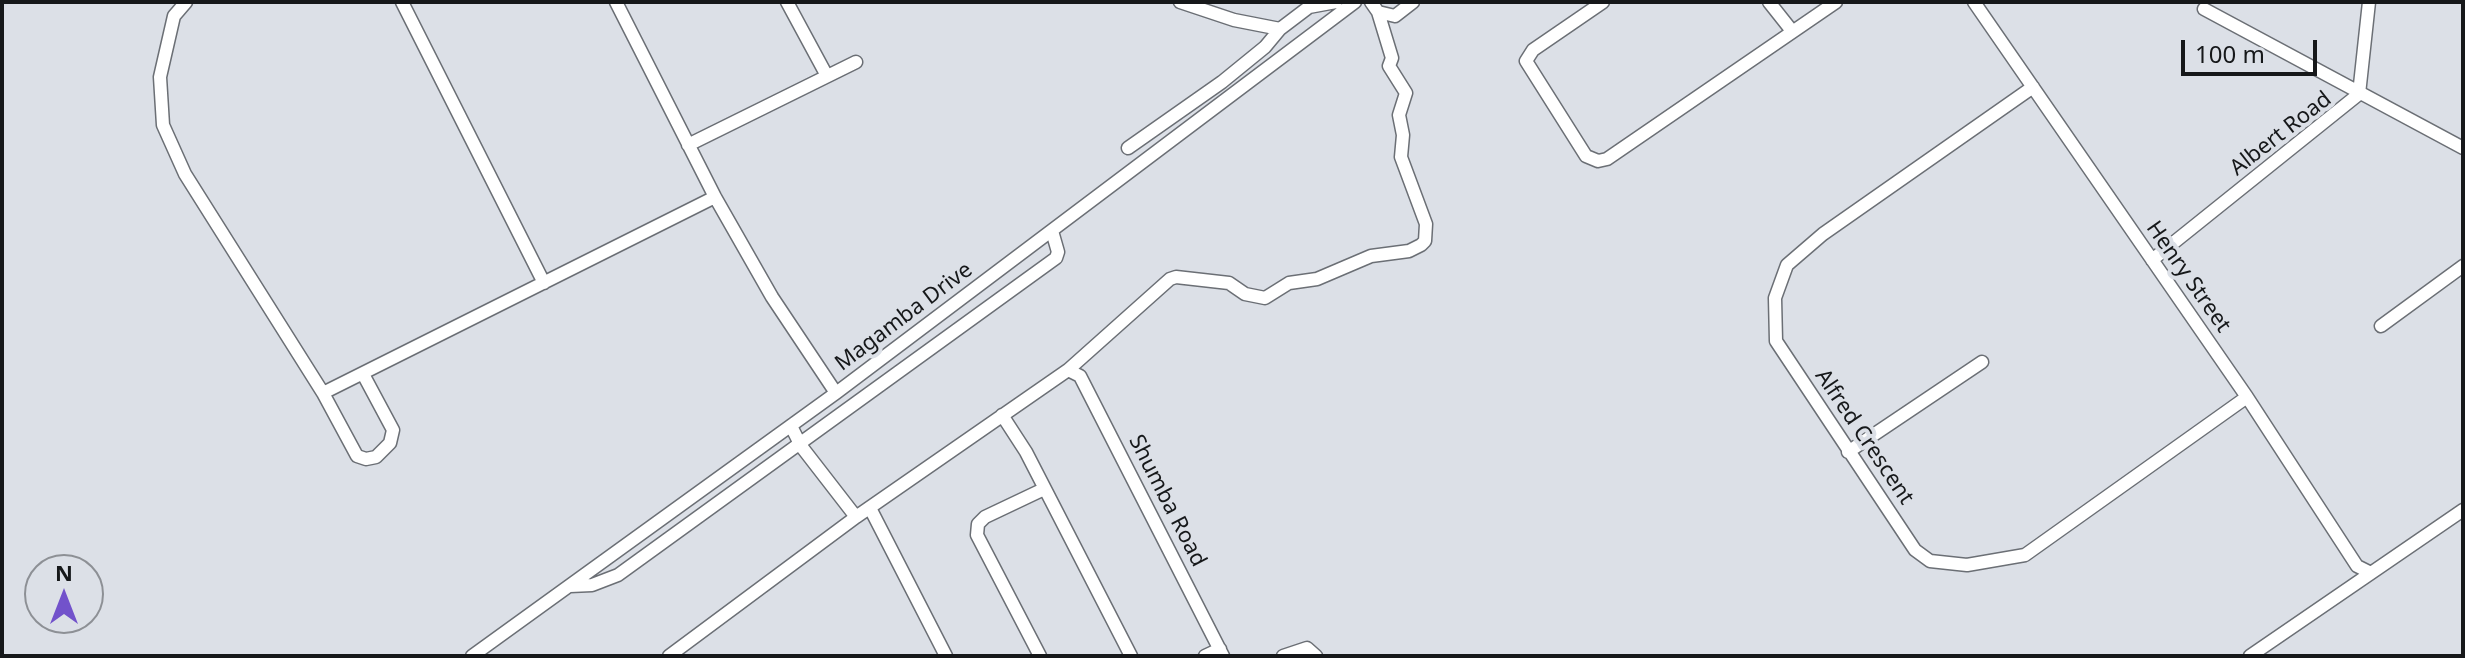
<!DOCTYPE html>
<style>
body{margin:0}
#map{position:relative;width:2465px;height:658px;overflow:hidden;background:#dce0e7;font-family:"Noto Sans",sans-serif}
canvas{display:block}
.frame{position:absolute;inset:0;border:4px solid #16181a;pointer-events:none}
.north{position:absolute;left:24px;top:554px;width:80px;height:80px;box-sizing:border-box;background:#dce0e7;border:2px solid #8d9095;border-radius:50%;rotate:0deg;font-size:22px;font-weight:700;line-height:32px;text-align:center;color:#16181a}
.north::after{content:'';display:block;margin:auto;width:28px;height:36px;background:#7252cb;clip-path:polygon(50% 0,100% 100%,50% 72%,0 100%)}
.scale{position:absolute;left:2181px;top:40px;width:136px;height:36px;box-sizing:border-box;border:4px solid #16181a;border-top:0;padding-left:10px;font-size:24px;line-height:28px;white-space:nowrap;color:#16181a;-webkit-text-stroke:6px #dce0e7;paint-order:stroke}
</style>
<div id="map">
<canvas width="2465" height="658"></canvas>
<div class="frame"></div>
<div class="north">N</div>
<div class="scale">100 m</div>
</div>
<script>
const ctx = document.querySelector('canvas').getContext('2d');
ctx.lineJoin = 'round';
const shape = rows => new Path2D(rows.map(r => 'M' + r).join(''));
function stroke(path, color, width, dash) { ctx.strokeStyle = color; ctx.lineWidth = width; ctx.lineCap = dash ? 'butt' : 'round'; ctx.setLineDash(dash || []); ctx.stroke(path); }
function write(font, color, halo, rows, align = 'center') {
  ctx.font = font + ' "Noto Sans",sans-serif'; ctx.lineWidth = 8; ctx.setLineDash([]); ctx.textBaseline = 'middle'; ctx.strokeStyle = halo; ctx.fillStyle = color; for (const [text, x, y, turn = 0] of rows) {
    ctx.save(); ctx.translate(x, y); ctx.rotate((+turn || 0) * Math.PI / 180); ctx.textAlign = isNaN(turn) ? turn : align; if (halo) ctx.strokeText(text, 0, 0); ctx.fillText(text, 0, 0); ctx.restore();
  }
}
const minor = shape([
 [186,2,174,16,160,77,163,125,185,174,323,393,715,197],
 [402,2,544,283],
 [616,2,715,197,772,297,836,393],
 [787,2,827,76],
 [1180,2,1234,20,1280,29,1309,7,1336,2],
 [1371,2,1378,12,1395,16,1413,2],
 [1603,2,1533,50,1526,61,1586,156,1598,161,1607,159,1836,2],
 [1769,2,1792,31],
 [1974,2,2247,397,2357,566,2369,572],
 [2204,9,2463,148],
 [2033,87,1823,234,1787,265,1775,298,1776,341,1915,550,1930,561,1967,565,2025,555,2247,397],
 [688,145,856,62],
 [1128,148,1222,82,1265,47,1280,29],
 [2152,260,2359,94,2369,2],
 [2381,326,2463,266],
 [1068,370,1080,376,1223,656],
 [323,393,357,456,366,459,376,457,390,443,393,430,363,374],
 [1002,415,1026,452,1131,656],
 [791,426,801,446,856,517],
 [1848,452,1982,362],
 [871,510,946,656],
 [570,586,592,585,618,575,1056,258,1058,252,1052,231],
 [472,656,836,393,1355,2],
 [669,656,856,517,1068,370,1170,279,1176,277,1229,283,1245,294,1265,298,1289,283,1317,279,1371,256,1409,251,1421,245,1425,241,1426,224,1401,157,1403,135,1399,115,1406,93,1389,66,1392,58,1378,12],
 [1040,656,977,535,978,524,985,517,1044,489],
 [1205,656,1220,649],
 [1283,656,1307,648,1316,656],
 [2250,656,2463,510]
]);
const streetNames = [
 ["Albert Road",2281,134,-38],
 ["Henry Street",2188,277,55],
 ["Magamba Drive",904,317,-37],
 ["Alfred Crescent",1864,437,56],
 ["Shumba Road",1167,501,63]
];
stroke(minor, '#6b6f75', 15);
stroke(minor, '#fff', 12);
write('22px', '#16181a', '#dce0e7', streetNames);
</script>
